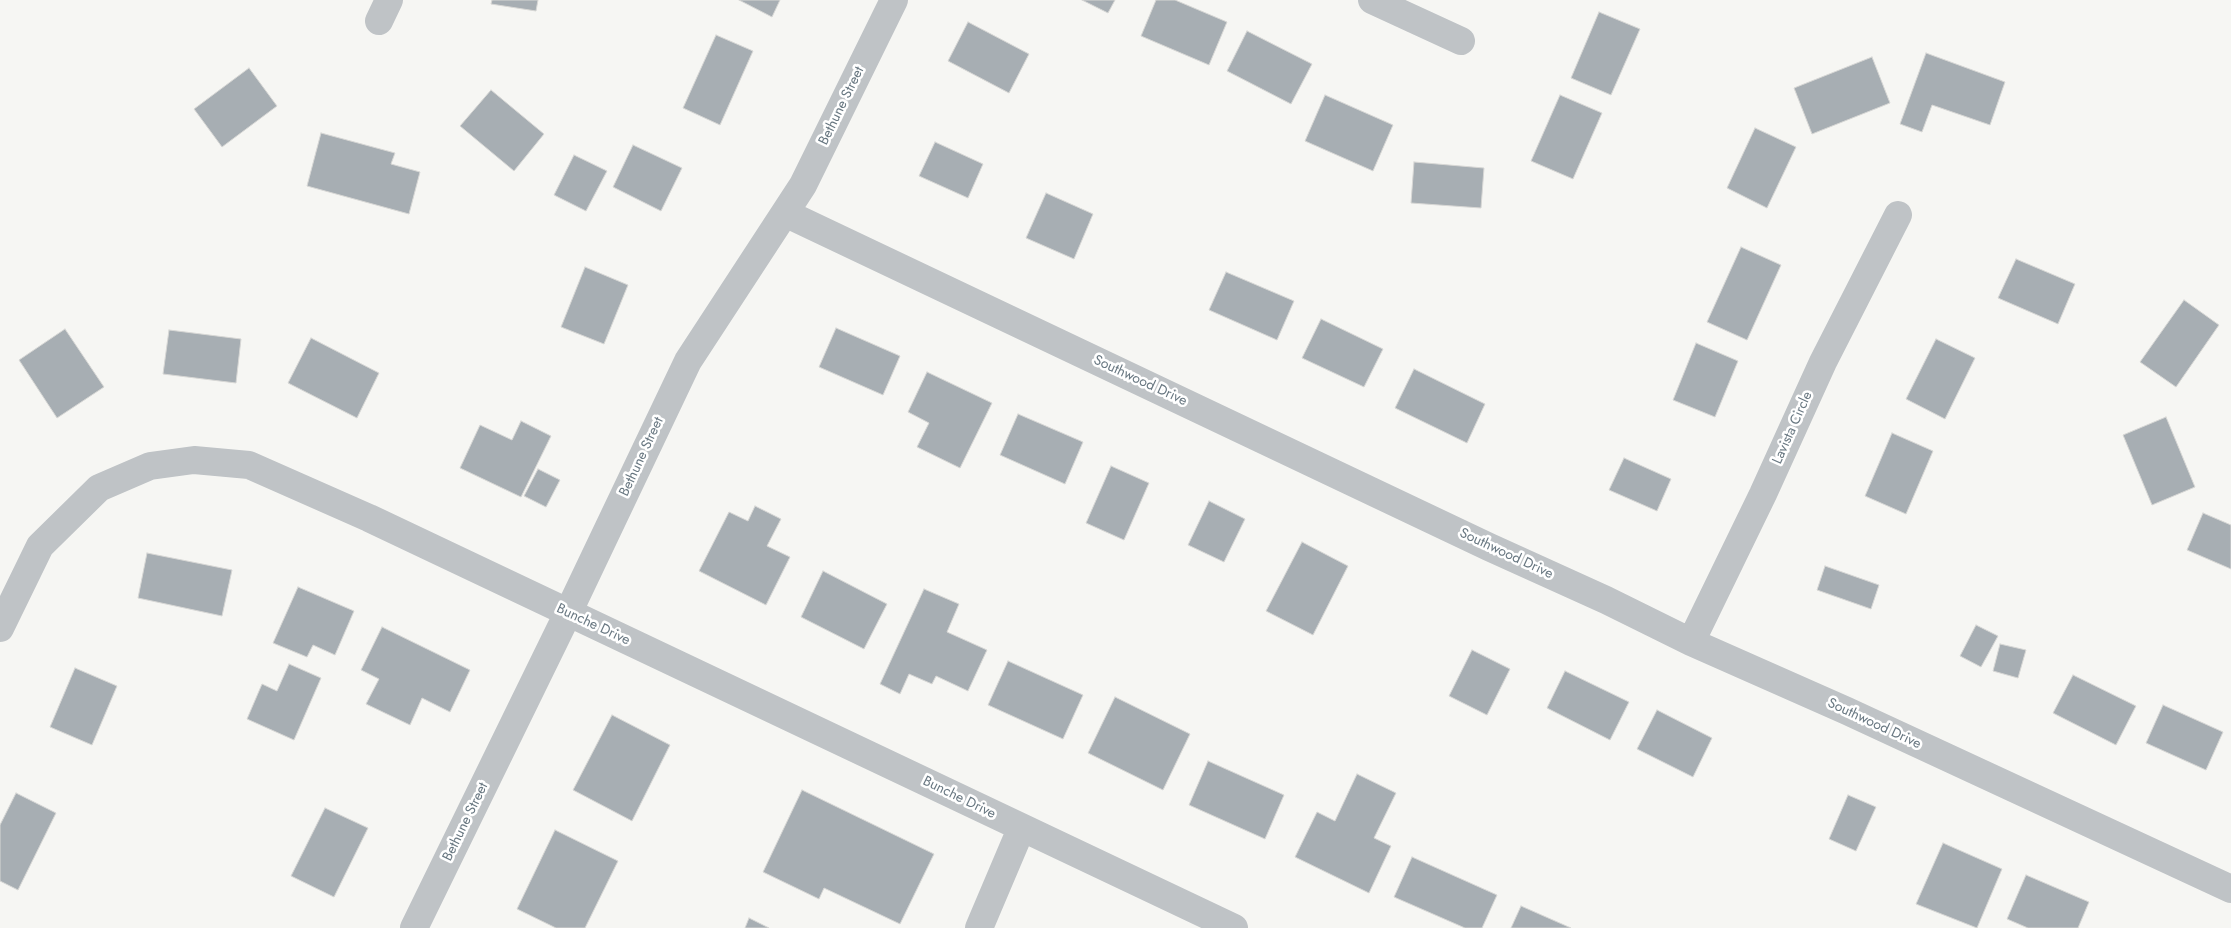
<!DOCTYPE html>
<style>
body{margin:0}
canvas{display:block;background:#f6f6f3}
</style>
<canvas width="2231" height="928"></canvas>
<script>
const ctx = document.querySelector('canvas').getContext('2d');
ctx.lineJoin = 'round';
function fillPath(path, color) { ctx.fillStyle = color; ctx.fill(path, 'evenodd'); }
const shape = rows => new Path2D(rows.map(r => 'M' + r).join(''));
function stroke(path, color, width, dash) { ctx.strokeStyle = color; ctx.lineWidth = width; ctx.lineCap = dash ? 'butt' : 'round'; ctx.setLineDash(dash || []); ctx.stroke(path); }
function write(font, color, halo, rows, align = 'center') {
  ctx.font = font + ' Jost,sans-serif'; ctx.lineWidth = 5; ctx.setLineDash([]); ctx.textBaseline = 'middle'; ctx.strokeStyle = halo; ctx.fillStyle = color; for (const [text, x, y, turn = 0] of rows) {
    ctx.save(); ctx.translate(x, y); ctx.rotate((+turn || 0) * Math.PI / 180); ctx.textAlign = isNaN(turn) ? turn : align; if (halo) ctx.strokeText(text, 0, 0); ctx.fillText(text, 0, 0); ctx.restore();
  }
}
const building = shape([
 [492,0,538,0,536,11,491,4,492,0],
 [739,0,780,0,772,17,739,0],
 [1082,0,1115,0,1108,13,1082,0],
 [1156,0,1175,0,1227,22,1209,65,1141,36,1156,0],
 [1599,12,1640,29,1611,95,1571,78,1599,12],
 [968,22,1029,54,1009,93,948,61,968,22],
 [1247,31,1312,64,1291,104,1227,71,1247,31],
 [716,35,753,51,720,125,683,108,716,35],
 [1926,53,2005,82,1990,125,1932,105,1922,132,1900,124,1926,53],
 [1872,57,1890,103,1812,134,1794,88,1872,57],
 [249,68,277,106,222,147,194,109,249,68],
 [491,90,544,134,514,171,460,126,491,90],
 [1325,95,1393,125,1373,171,1305,141,1325,95],
 [1560,95,1602,113,1573,179,1531,161,1560,95],
 [1755,128,1796,147,1767,208,1727,188,1755,128],
 [321,133,395,153,391,164,420,172,409,214,307,186,321,133],
 [935,142,983,164,968,198,919,176,935,142],
 [633,145,682,168,661,211,613,187,633,145],
 [574,155,607,171,586,211,554,195,574,155],
 [1414,162,1484,168,1481,208,1411,203,1414,162],
 [1046,193,1093,214,1074,259,1026,238,1046,193],
 [1741,247,1781,265,1747,340,1707,322,1741,247],
 [2016,259,2075,284,2058,324,1998,298,2016,259],
 [585,267,628,285,604,344,561,327,585,267],
 [1226,272,1294,301,1277,340,1209,310,1226,272],
 [2184,300,2219,325,2176,387,2140,362,2184,300],
 [1321,319,1383,349,1364,387,1302,358,1321,319],
 [836,328,900,356,883,395,819,367,836,328],
 [65,329,104,387,57,418,19,360,65,329],
 [169,330,241,339,236,383,163,374,169,330],
 [311,338,379,373,357,418,288,383,311,338],
 [1936,339,1975,358,1945,419,1906,399,1936,339],
 [1696,343,1738,361,1715,417,1673,400,1696,343],
 [1414,369,1485,404,1467,443,1395,408,1414,369],
 [927,372,992,403,960,468,917,447,929,423,908,412,927,372],
 [1018,414,1083,442,1065,484,1000,455,1018,414],
 [2166,417,2195,487,2152,505,2123,435,2166,417],
 [521,421,551,436,521,497,460,468,480,425,512,440,521,421],
 [1892,433,1933,451,1906,514,1865,496,1892,433],
 [1624,458,1671,479,1657,511,1609,490,1624,458],
 [1111,466,1149,483,1124,540,1086,523,1111,466],
 [538,469,560,480,546,507,524,496,538,469],
 [1209,501,1245,519,1224,562,1188,545,1209,501],
 [755,506,781,519,767,546,790,557,766,605,699,571,729,512,748,521,755,506],
 [2203,513,2231,525,2231,569,2187,550,2203,513],
 [1302,542,1348,566,1313,635,1266,611,1302,542],
 [147,553,232,570,222,616,138,598,147,553],
 [1825,566,1879,585,1871,609,1817,590,1825,566],
 [823,571,887,604,864,649,801,617,823,571],
 [298,587,354,611,335,655,313,645,307,657,273,643,298,587],
 [924,589,959,604,947,632,987,650,968,691,936,676,932,684,909,674,900,694,880,684,924,589],
 [1976,625,1998,636,1981,667,1960,656,1976,625],
 [382,627,470,670,450,712,422,698,410,725,366,704,379,679,361,670,382,627],
 [2000,644,2026,650,2018,678,1993,671,2000,644],
 [1472,650,1510,669,1487,715,1449,696,1472,650],
 [1008,661,1083,695,1063,739,988,705,1008,661],
 [289,664,321,678,294,740,247,719,262,684,277,691,289,664],
 [75,668,117,686,92,745,50,727,75,668],
 [1565,671,1629,702,1610,740,1547,708,1565,671],
 [2073,675,2136,706,2116,745,2053,713,2073,675],
 [1115,697,1190,734,1163,790,1088,753,1115,697],
 [2163,705,2223,732,2206,770,2146,743,2163,705],
 [1657,710,1712,738,1693,777,1637,749,1657,710],
 [612,715,670,745,632,821,573,790,612,715],
 [1208,761,1284,795,1265,839,1189,805,1208,761],
 [1357,774,1396,793,1374,838,1391,846,1369,893,1295,857,1317,812,1335,821,1357,774],
 [802,790,934,854,900,924,824,888,819,899,763,872,802,790],
 [16,793,56,813,18,890,0,881,0,825,16,793],
 [1848,795,1876,807,1856,851,1829,839,1848,795],
 [325,808,368,828,334,897,291,876,325,808],
 [555,830,618,861,585,928,556,928,517,909,555,830],
 [1943,843,2002,869,1977,928,1916,904,1943,843],
 [1412,857,1497,895,1482,928,1465,928,1394,897,1412,857],
 [2026,875,2089,902,2078,928,2028,928,2007,919,2026,875],
 [1521,906,1571,928,1511,928,1521,906],
 [749,918,769,928,745,928,749,918]
]);
const street = shape([
 [1372,0,1461,41],
 [379,21,389,0],
 [785,213,1489,547,1606,600,1691,642,1847,711,2231,889],
 [0,628,40,546,99,488,150,466,194,460,249,465,369,518,1234,928],
 [1691,642,1763,494,1823,362,1898,215],
 [414,928,568,613,688,361,803,185,894,0],
 [979,928,1021,829]
]);
const streetNames = [
 ["Bethune Street",842,106,-64],
 ["Southwood Drive",1140,381,25],
 ["Lavista Circle",1793,428,-66],
 ["Bethune Street",642,457,-65],
 ["Southwood Drive",1506,554,25],
 ["Bunche Drive",593,625,25],
 ["Southwood Drive",1874,724,25],
 ["Bunche Drive",959,798,26],
 ["Bethune Street",466,822,-64]
];
fillPath(building, '#a7aeb3');
stroke(building, '#d7d7d5', 1);
stroke(street, '#bfc3c6', 28);
write('14px', '#687781', '#fff', streetNames);
</script>
